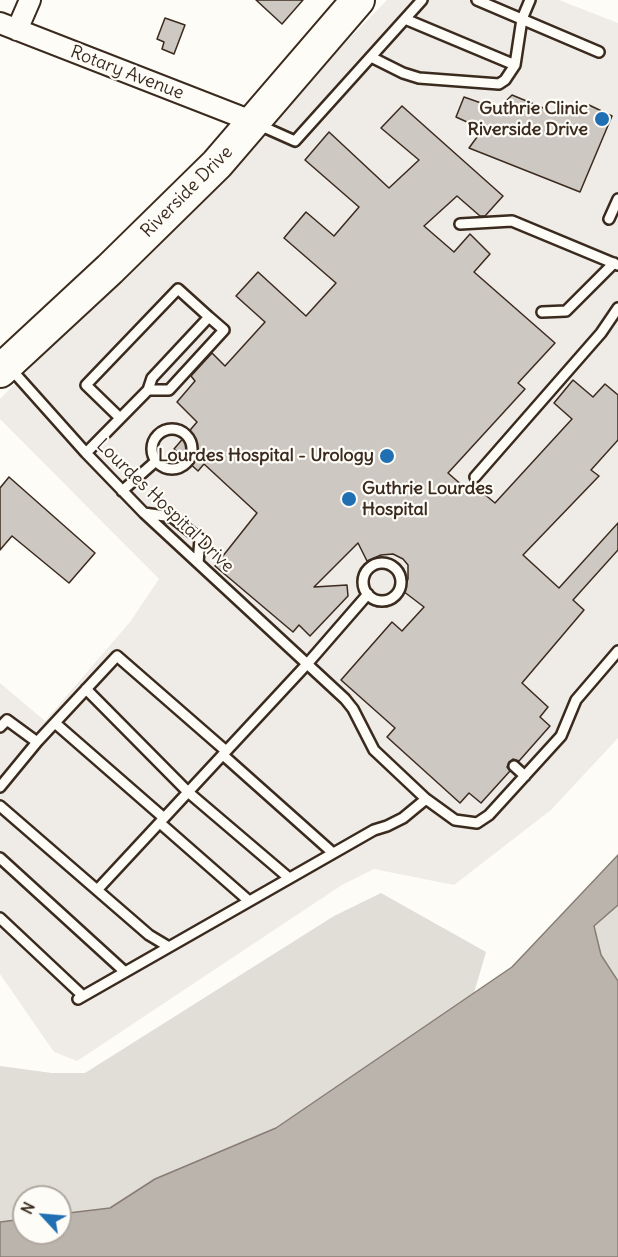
<!DOCTYPE html>
<style>
body{margin:0}
#map{position:relative;width:618px;height:1257px;overflow:hidden;background:#fdfcf7;font-family:Delius,sans-serif}
canvas{display:block}
.north{position:absolute;left:12px;top:1185px;width:60px;height:60px;box-sizing:border-box;background:#fdfcf7;border:2px solid #afa8a0;border-radius:50%;rotate:296deg;font-size:16px;font-weight:700;line-height:24px;text-align:center;color:#3b2a1e}
.north::after{content:'';display:block;margin:auto;width:21px;height:27px;background:#1f6fb2;clip-path:polygon(50% 0,100% 100%,50% 72%,0 100%)}
</style>
<div id="map">
<canvas width="618" height="1257"></canvas>
<div class="north">N</div>
</div>
<script>
const ctx = document.querySelector('canvas').getContext('2d');
ctx.lineJoin = 'round';
function fillPath(path, color) { ctx.fillStyle = color; ctx.fill(path, 'evenodd'); }
const shape = rows => new Path2D(rows.map(r => 'M' + r).join(''));
function stroke(path, color, width, dash) { ctx.strokeStyle = color; ctx.lineWidth = width; ctx.lineCap = dash ? 'butt' : 'round'; ctx.setLineDash(dash || []); ctx.stroke(path); }
function write(font, color, halo, rows, align = 'center') {
  ctx.font = font + ' Delius,sans-serif'; ctx.lineWidth = 4.5; ctx.setLineDash([]); ctx.textBaseline = 'middle'; ctx.strokeStyle = halo; ctx.fillStyle = color; for (const [text, x, y, turn = 0] of rows) {
    ctx.save(); ctx.translate(x, y); ctx.rotate((+turn || 0) * Math.PI / 180); ctx.textAlign = isNaN(turn) ? turn : align; if (halo) ctx.strokeText(text, 0, 0); ctx.fillText(text, 0, 0); ctx.restore();
  }
}
const built = shape([
 [387,0,559,0,618,23,618,738,551,810,454,885,374,869,342,885,77,1061,54,1052,0,974,0,683,45,721,130,622,159,579,0,419,0,399]
]);
const green = shape([
 [381,893,486,952,474,993,276,1128,155,1179,110,1208,60,1214,60,1197,24,1197,24,1219,0,1222,0,1066,52,1073,85,1073,334,916],
 [618,905,618,981,601,955,594,926]
]);
const water = shape([
 [618,855,618,905,594,926,601,955,618,981,618,1257,0,1257,0,1222,24,1219,24,1233,60,1233,60,1214,110,1208,155,1179,276,1128,512,967,618,855]
]);
const building = shape([
 [256,0,303,0,282,24,256,0],
 [165,18,185,25,174,54,162,49,164,42,157,39,165,18],
 [512,95,558,114,561,105,584,115,589,105,612,116,580,192,469,148,480,133,467,122,456,117,464,97,498,109,512,95],
 [402,106,503,196,485,216,480,216,457,196,424,226,454,252,470,234,490,254,474,272,555,343,518,383,525,389,448,473,472,494,477,488,495,503,572,419,554,403,573,380,593,397,605,384,618,395,618,440,591,470,599,476,523,555,559,588,618,523,618,550,573,600,584,610,522,683,548,707,540,717,550,726,519,761,513,759,509,762,507,767,510,771,481,803,469,793,460,803,387,737,395,728,341,680,392,622,402,631,424,607,403,591,408,579,408,565,403,559,393,554,381,555,367,561,358,543,314,587,347,585,348,596,310,636,299,625,293,632,215,566,257,513,204,464,198,471,174,449,197,422,177,402,195,381,191,376,212,353,225,366,265,322,236,296,258,272,306,316,336,283,284,238,306,212,334,236,359,207,305,160,329,132,389,188,419,160,381,128,402,106],
 [9,477,95,553,69,583,12,536,0,550,0,488,9,477]
]);
const lane = shape([
 [477,0,599,52],
 [405,19,515,65],
 [371,57,403,73,419,78,499,84,505,80,515,65,522,19,530,0],
 [259,125,295,141,422,0],
 [609,219,618,199],
 [460,224,512,221,618,265],
 [542,312,566,311,614,263],
 [11,369,86,453,144,513,345,699,353,709,374,750,426,799,455,820,477,823,489,815,561,736,576,700,618,651],
 [148,390,169,390,224,330,209,317],
 '152 449a20 20 0 1 1 40 0a20 20 0 1 1-40 0Z',
 [86,453,148,390,152,378,209,317,178,289,86,385,120,418],
 [475,477,601,333,618,308],
 [122,491,156,461],
 [144,513,172,517,200,539,198,563],
 '363 582a19 19 0 1 1 38 0a19 19 0 1 1-38 0Z',
 [86,689,188,792,289,878],
 [55,723,164,818],
 [0,727,7,720,37,742,0,787],
 [37,742,117,656,226,751],
 [223,755,333,853],
 [514,766,525,776],
 [0,806,149,935,169,947],
 [160,823,249,901],
 [0,858,125,972],
 [98,889,308,663,368,594],
 [0,918,83,996],
 [78,999,374,830,387,826,403,818,426,799]
]);
const street = shape([
 [0,23,254,122],
 [17,30,30,0]
]);
const primary = shape([
 [0,371,110,269,217,164,358,0]
]);
const markers = [
 [602,119,8,"#1f6fb2"],
 [387,456,8,"#1f6fb2"],
 [349,499,8,"#1f6fb2"]
];
const streetNames = [
 ["Rotary Avenue",127,73,21],
 ["Riverside Drive",187,192,-45],
 ["Lourdes Hospital Drive",165,506,44]
];
const poiNames = [
 ["Guthrie Clinic",588,109],
 ["Riverside Drive",588,130],
 ["Lourdes Hospital - Urology",374,456],
 ["Guthrie Lourdes",362,489,"left"],
 ["Hospital",362,510,"left"]
];
fillPath(built, '#efece7');
fillPath(green, '#e1ded7');
fillPath(water, '#bbb4ad');
stroke(water, '#887d74', 1.5);
fillPath(building, '#cdc8c2');
stroke(building, '#3b2a1e', 1.5);
stroke(lane, '#3b2a1e', 14);
stroke(street, '#3b2a1e', 24);
stroke(primary, '#3b2a1e', 36);
stroke(lane, '#fdfcf7', 9);
stroke(street, '#fdfcf7', 20);
stroke(primary, '#fdfcf7', 32);
for (const [x, y, r, color] of markers) { const dot = new Path2D(); dot.arc(x, y, r, 0, 2 * Math.PI); ctx.fillStyle = color; ctx.fill(dot); stroke(dot, '#fdfcf7', 2); }
write('18px', '#3b2a1e', '#fdfcf7', streetNames);
write('bold 18px', '#3b2a1e', '#fdfcf7', poiNames, 'right');
</script>
